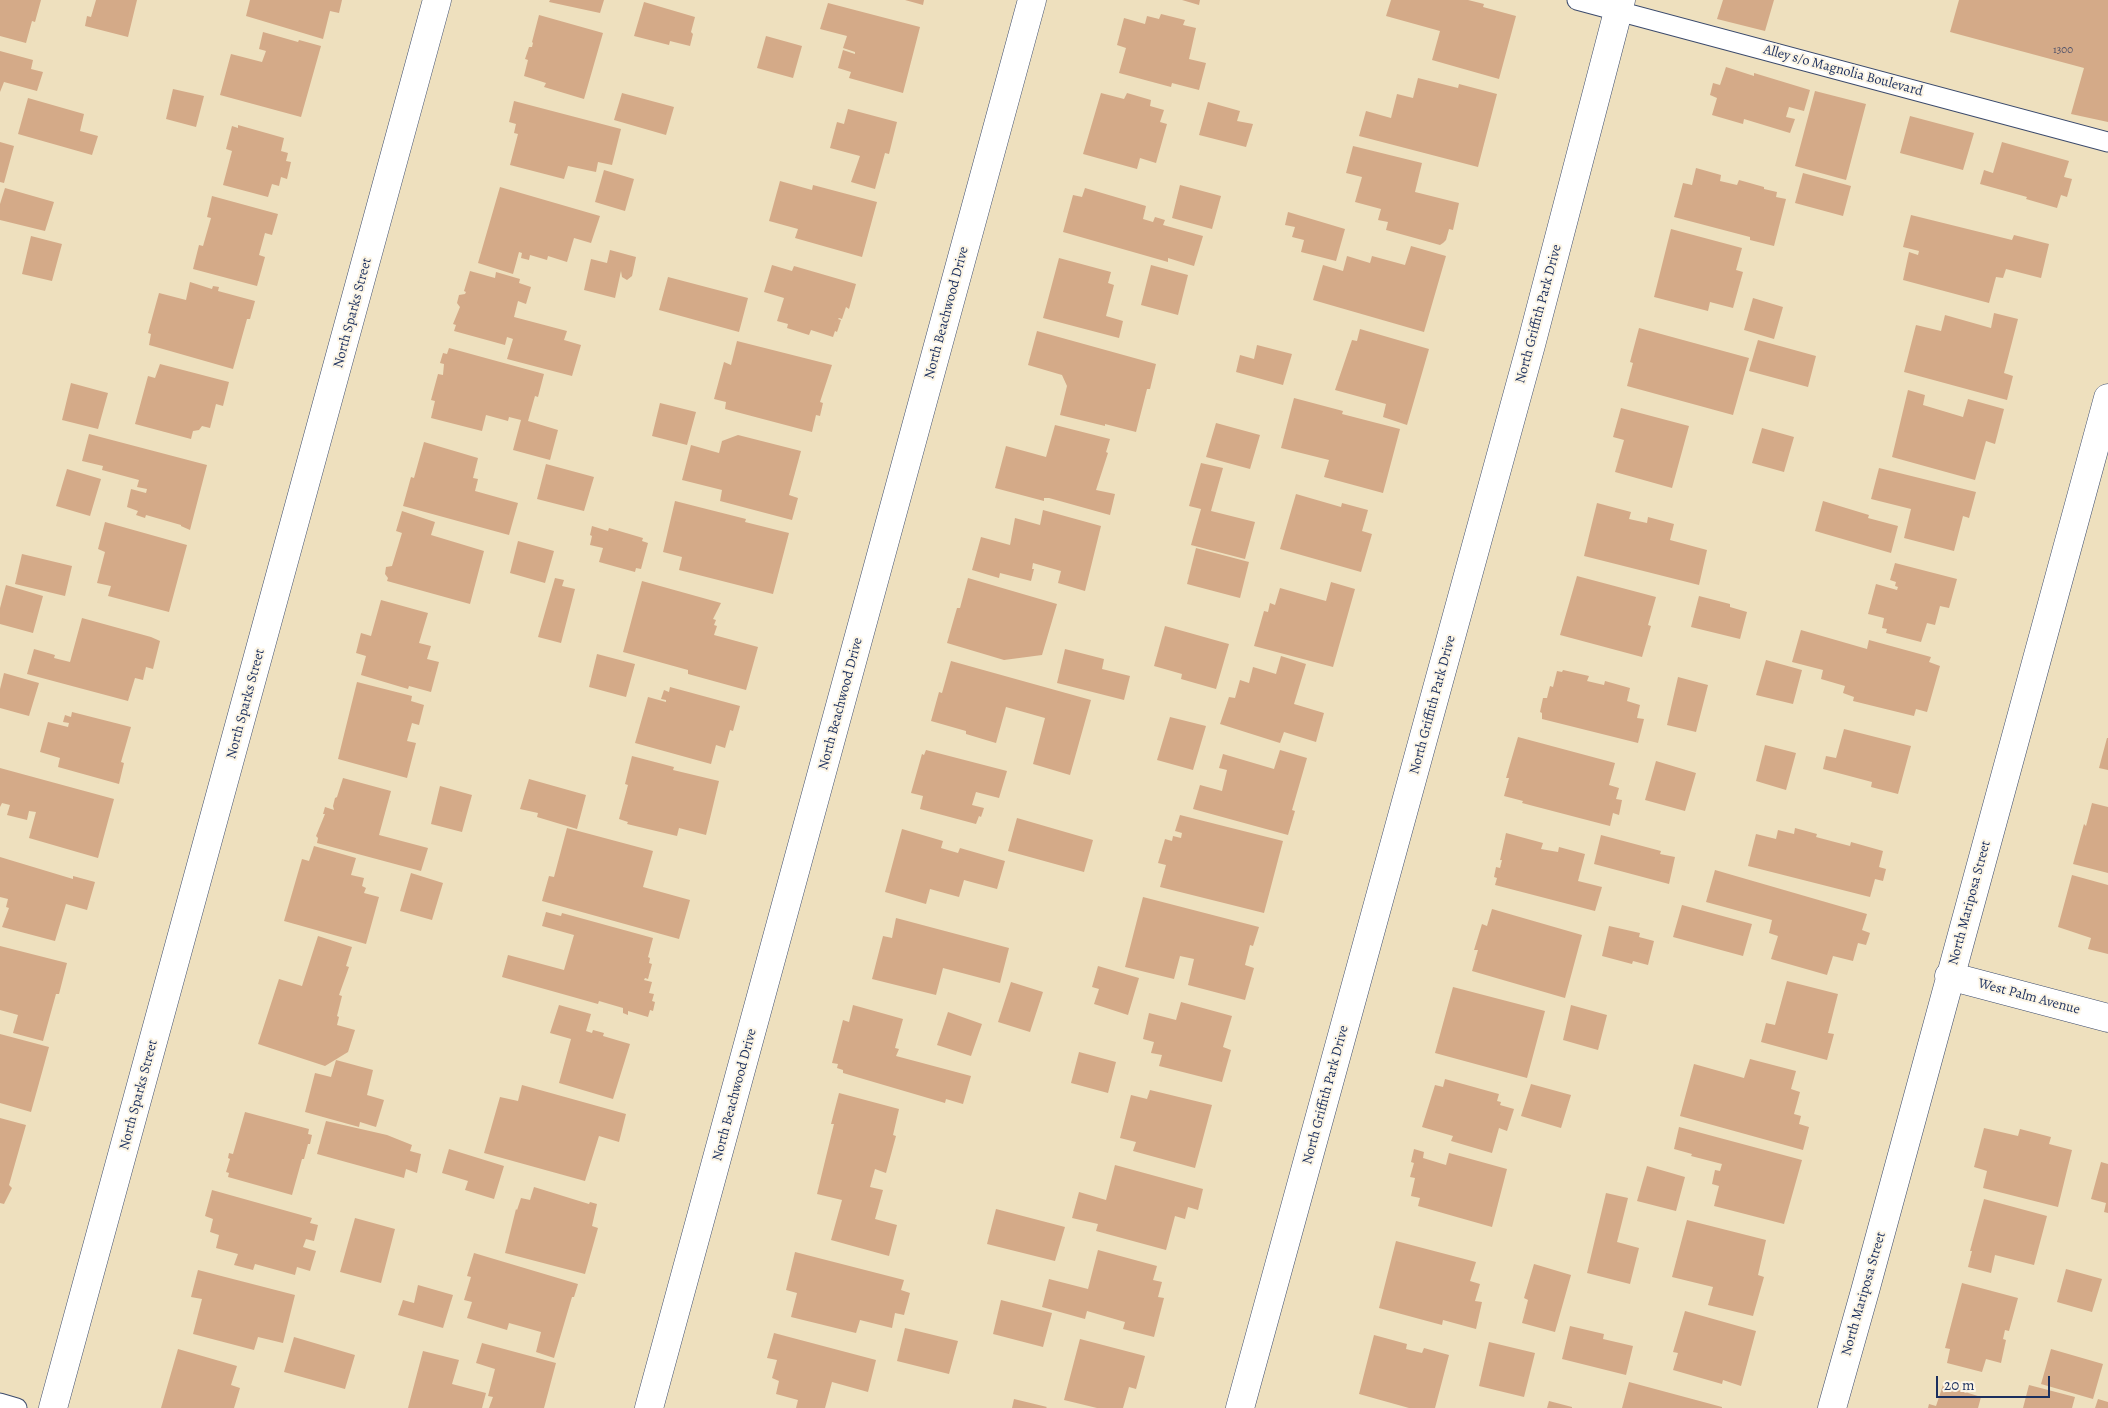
<!DOCTYPE html>
<style>
body{margin:0}
#map{position:relative;width:2108px;height:1408px;overflow:hidden;background:#eee0be;font-family:Alegreya,serif}
canvas{display:block}
.scale{position:absolute;left:1936px;top:1376px;width:114px;height:22px;box-sizing:border-box;border:2px solid #1b2f5e;border-top:0;padding-left:6px;font-size:15px;line-height:18px;white-space:nowrap;color:#1b2f5e;-webkit-text-stroke:4px #fcf5e5;paint-order:stroke}
</style>
<div id="map">
<canvas width="2108" height="1408"></canvas>
<div class="scale">20 m</div>
</div>
<script>
const ctx = document.querySelector('canvas').getContext('2d');
ctx.lineJoin = 'round';
function fillPath(path, color) { ctx.fillStyle = color; ctx.fill(path, 'evenodd'); }
const shape = rows => new Path2D(rows.map(r => 'M' + r).join(''));
function stroke(path, color, width, dash) { ctx.strokeStyle = color; ctx.lineWidth = width; ctx.lineCap = dash ? 'butt' : 'round'; ctx.setLineDash(dash || []); ctx.stroke(path); }
function write(font, color, halo, rows, align = 'center') {
  ctx.font = font + ' Alegreya,serif'; ctx.lineWidth = 4; ctx.setLineDash([]); ctx.textBaseline = 'middle'; ctx.strokeStyle = halo; ctx.fillStyle = color; for (const [text, x, y, turn = 0] of rows) {
    ctx.save(); ctx.translate(x, y); ctx.rotate((+turn || 0) * Math.PI / 180); ctx.textAlign = isNaN(turn) ? turn : align; if (halo) ctx.strokeText(text, 0, 0); ctx.fillText(text, 0, 0); ctx.restore();
  }
}
const building = shape([
 [0,0,41,0,35,22,32,21,26,43,0,36],
 [96,0,137,0,128,37,85,26,87,16,91,17],
 [250,0,342,0,339,13,330,11,323,39,246,16],
 [550,0,604,0,600,13,549,2],
 [905,0,924,0,923,5],
 [1182,0,1200,0,1199,5],
 [1391,0,1468,0,1484,4,1483,7,1516,16,1499,79,1432,60,1440,31,1386,16],
 [1723,0,1774,0,1765,31,1717,19],
 [1959,0,2108,0,2108,122,2071,114,2084,68,1950,32],
 [644,2,695,17,691,32,693,34,690,46,670,41,669,45,634,36],
 [828,3,920,27,903,93,849,78,851,72,838,68,843,50,855,54,855,52,843,48,847,36,820,29],
 [1161,14,1185,20,1183,25,1196,28,1189,59,1206,63,1199,90,1172,83,1171,87,1119,73,1126,48,1117,45,1124,18,1145,24,1147,16,1159,19],
 [539,15,603,33,584,99,544,87,546,83,524,76,528,60,525,59,529,47,532,47,533,43,532,42],
 [263,32,298,42,299,40,321,46,301,117,220,95,231,54,262,62,266,51,259,49],
 [766,36,802,46,793,78,757,68],
 [0,51,33,60,31,69,43,72,37,91,4,82,0,92],
 [1726,67,1754,76,1754,73,1810,90,1804,111,1789,107,1786,117,1795,119,1790,133,1744,119,1743,124,1712,115,1717,98,1710,95,1713,83,1720,85],
 [1418,78,1458,88,1459,84,1497,94,1478,167,1359,136,1366,111,1391,118,1397,94,1413,98],
 [173,89,204,96,196,127,166,119],
 [1815,91,1866,104,1846,180,1795,166],
 [622,93,674,107,666,135,614,120],
 [1101,93,1124,99,1127,93,1151,100,1150,106,1164,110,1160,122,1167,124,1156,163,1140,158,1137,169,1083,154],
 [28,98,84,114,80,131,98,136,92,155,18,134],
 [514,101,621,129,612,165,598,162,596,172,568,166,564,179,510,165,518,134,514,133,516,124,509,122],
 [1208,102,1240,111,1237,121,1253,124,1246,147,1199,135],
 [848,109,897,122,889,154,885,153,875,189,851,182,860,156,830,148,837,122,844,124],
 [1910,116,1974,133,1963,170,1900,153],
 [238,125,284,138,281,151,288,153,286,161,291,162,287,179,281,177,279,186,272,184,268,197,223,185,232,151,226,149,232,126,238,128],
 [0,142,14,146,4,183,0,182],
 [2002,142,2069,161,2064,177,2072,179,2067,197,2061,195,2057,208,2026,199,2027,197,1980,184,1984,170,1993,173],
 [1353,146,1422,163,1415,192,1459,203,1453,230,1449,229,1446,240,1443,243,1440,245,1386,230,1388,222,1378,220,1381,209,1355,202,1362,177,1346,173],
 [1696,168,1721,175,1720,181,1737,185,1739,180,1764,187,1764,189,1777,192,1776,197,1786,199,1774,246,1750,240,1750,237,1674,217,1683,183,1692,185],
 [604,170,634,179,625,211,595,202],
 [1803,173,1851,186,1843,216,1795,203],
 [780,181,812,190,813,185,877,202,862,257,795,238,798,229,769,221],
 [1180,185,1221,196,1212,229,1172,218],
 [500,187,600,216,591,243,574,238,567,262,548,256,547,260,530,255,529,260,521,258,522,253,519,252,513,274,478,263],
 [5,188,54,202,45,231,0,220,0,204],
 [1085,188,1146,206,1143,219,1153,222,1155,217,1165,220,1163,225,1203,236,1194,266,1168,258,1168,262,1063,232,1073,195,1082,197],
 [212,196,278,214,272,235,265,233,259,255,265,257,257,286,193,269,199,245,203,246,211,218,207,217],
 [1288,212,1345,229,1336,261,1301,252,1304,240,1292,237,1295,227,1285,225],
 [1911,215,2012,240,2014,235,2049,244,2041,278,2006,269,2003,278,1996,277,1989,303,1903,280,1909,252,1918,255,1919,251,1903,247],
 [1671,229,1742,248,1736,270,1743,272,1733,308,1710,302,1708,311,1654,297],
 [31,236,62,244,52,281,22,274],
 [1411,246,1446,256,1424,332,1313,300,1323,265,1343,271,1347,256,1370,263,1372,256,1405,265],
 [610,250,636,257,632,276,627,280,622,277,621,271,615,298,584,290,591,259,607,263],
 [1059,258,1111,272,1108,283,1114,285,1106,316,1123,321,1119,338,1043,318],
 [772,265,792,271,794,266,856,284,849,309,846,307,842,319,839,318,838,319,841,320,837,332,835,331,833,337,811,330,809,335,787,328,788,324,777,321,784,298,764,292],
 [1151,265,1188,275,1178,315,1141,305],
 [470,271,495,278,496,272,520,279,519,283,531,287,526,304,518,301,514,317,567,331,564,340,581,345,572,376,507,359,513,339,507,337,505,345,454,331,456,325,453,324,460,307,457,303,459,295,465,294,466,292,464,291],
 [668,277,748,298,739,332,659,310],
 [190,282,212,289,213,286,219,287,218,291,255,301,250,319,247,319,233,369,149,345,151,334,148,333,159,293,186,300],
 [1753,298,1783,307,1774,339,1744,330],
 [1994,313,2018,319,2004,373,2013,376,2007,400,1904,372,1916,325,1941,331,1945,315,1991,328],
 [1639,328,1749,358,1733,415,1627,386,1633,363,1630,362],
 [1360,329,1429,349,1407,425,1383,417,1386,404,1335,390,1352,340,1357,341],
 [1037,331,1156,364,1150,389,1147,389,1136,432,1105,424,1105,426,1060,415,1067,386,1062,375,1028,365],
 [1758,340,1816,356,1808,387,1749,371],
 [737,341,832,365,820,402,823,403,820,416,816,415,812,432,725,409,726,402,714,399,724,362,731,365],
 [1257,345,1292,354,1283,385,1236,372,1240,355,1254,359],
 [449,348,544,374,538,397,535,396,528,421,558,430,550,460,513,450,521,420,509,417,508,421,486,415,482,431,431,418,435,401,431,400,438,374,443,375,444,364,440,363,443,353,447,354],
 [160,364,229,382,223,406,216,404,210,428,202,426,199,430,193,431,191,439,135,424,148,376,155,378],
 [71,383,108,393,98,429,62,420],
 [1908,390,1925,395,1923,405,1963,417,1968,399,2004,409,1995,444,1986,441,1975,480,1892,457],
 [1294,398,1343,411,1342,414,1400,429,1383,493,1324,477,1329,460,1281,448],
 [660,403,696,412,687,445,652,436],
 [1621,408,1689,426,1672,488,1615,472,1624,440,1613,437],
 [1216,423,1260,435,1250,469,1206,457],
 [1055,425,1110,439,1106,452,1108,453,1096,490,1115,494,1110,515,1049,498,1044,498,1044,501,995,488,1006,446,1046,457],
 [1762,428,1794,437,1784,472,1752,463],
 [89,434,207,465,190,530,181,526,181,525,146,515,145,518,136,515,138,511,127,507,131,489,146,493,147,489,137,487,139,480,102,470,103,466,82,461],
 [738,435,801,451,789,495,798,498,792,520,720,501,722,490,682,480,691,445,719,453,722,441],
 [424,442,478,458,473,478,478,479,475,491,518,503,509,535,403,506,411,477,414,478],
 [1201,463,1223,468,1211,511,1255,522,1245,559,1191,545,1201,509,1189,506],
 [546,464,594,477,584,511,537,499],
 [1879,468,1976,492,1969,518,1963,516,1954,551,1904,538,1911,509,1871,499],
 [67,469,101,479,90,516,56,506],
 [1296,494,1341,507,1342,503,1368,510,1362,531,1372,534,1361,572,1280,549],
 [675,501,746,519,745,522,789,533,773,594,679,570,682,557,663,552],
 [1823,501,1869,515,1868,518,1898,526,1891,553,1815,531],
 [1597,503,1631,512,1629,519,1647,523,1648,517,1674,524,1670,540,1707,550,1699,585,1584,556],
 [1043,510,1101,526,1085,591,1058,583,1061,571,1033,563,1032,569,1034,569,1031,581,1000,573,999,578,972,570,981,537,1010,545,1015,518,1040,525],
 [402,511,435,522,431,535,484,551,470,604,387,581,388,578,385,574,386,567,392,566,402,533,396,531],
 [105,522,187,545,169,612,108,596,111,586,97,583,105,552,98,549],
 [592,526,608,531,609,528,643,538,642,541,648,543,641,569,636,568,635,572,599,562,603,548,590,545,592,536,590,535],
 [518,541,554,551,545,583,510,573],
 [1196,548,1249,562,1240,598,1187,584],
 [22,554,72,566,65,596,15,584],
 [1895,563,1957,579,1949,608,1940,606,1935,625,1927,623,1921,642,1886,633,1887,629,1882,628,1884,618,1868,614,1876,584,1897,590,1898,587,1895,586,1896,582,1890,580],
 [1577,576,1656,597,1648,625,1651,626,1642,657,1560,635],
 [555,578,564,580,562,586,575,589,561,643,538,637],
 [968,578,1057,604,1042,655,1004,660,947,643,957,608,960,608],
 [642,581,721,603,713,619,716,620,714,625,717,626,714,635,758,647,746,690,688,674,688,670,623,652],
 [1331,582,1355,589,1333,667,1254,646,1264,611,1268,612,1270,603,1275,605,1280,588,1326,601],
 [6,585,43,596,33,633,0,624,0,608],
 [1699,596,1730,604,1730,607,1747,612,1740,639,1691,627],
 [381,600,428,613,419,643,431,646,427,659,439,662,431,692,409,686,408,689,361,675,366,656,356,653,361,633,371,636],
 [82,618,151,637,160,641,153,669,146,667,143,680,135,678,128,701,27,674,34,649,55,655,54,658,70,662],
 [1165,626,1229,644,1216,689,1181,679,1182,674,1154,666],
 [1801,630,1867,649,1869,640,1931,657,1929,662,1940,666,1927,712,1916,709,1914,716,1853,701,1854,697,1843,693,1845,686,1821,679,1823,670,1792,662],
 [1065,649,1104,659,1102,669,1130,676,1124,700,1057,683],
 [597,654,635,664,626,697,589,687],
 [1281,656,1306,664,1294,704,1324,713,1316,742,1284,732,1280,743,1220,724,1229,697,1235,698,1240,680,1249,683,1253,667,1276,674],
 [1766,660,1802,670,1793,704,1756,695],
 [951,661,1091,700,1070,775,1033,764,1045,718,1006,707,996,743,966,734,966,731,931,721,939,692,942,693],
 [1563,670,1589,676,1587,681,1604,685,1605,681,1630,688,1627,701,1640,705,1637,718,1644,719,1638,743,1542,719,1542,713,1540,712,1543,698,1547,698,1550,686,1553,687,1557,671,1562,672],
 [4,673,39,683,29,716,0,708,0,689],
 [1678,677,1708,685,1696,732,1667,725],
 [357,682,412,696,411,701,424,705,419,725,412,723,407,741,416,743,407,778,338,759],
 [670,687,740,706,733,731,730,730,725,748,716,745,711,764,635,743,648,697,666,702,666,700,661,699,664,690,669,692],
 [72,712,131,727,121,762,124,763,119,784,58,767,60,758,40,752,48,722,68,727,69,723,63,722,65,715,71,717],
 [1170,717,1206,726,1193,770,1157,760],
 [1844,729,1911,746,1898,794,1871,787,1872,782,1823,769,1826,756,1836,758],
 [1518,737,1615,763,1609,785,1619,788,1616,799,1622,800,1619,815,1613,813,1610,826,1522,803,1523,801,1504,796,1509,778,1506,778],
 [2107,738,2108,738,2108,770,2099,768],
 [1765,745,1796,753,1786,790,1756,781],
 [926,750,1007,771,999,798,976,792,972,805,984,808,981,817,979,816,976,824,920,809,923,796,911,793,922,754,924,755],
 [1280,750,1307,758,1292,810,1295,811,1288,835,1193,809,1200,785,1222,791,1227,770,1219,768,1223,754,1274,769],
 [632,756,674,767,673,770,719,781,706,835,679,828,677,836,627,824,628,822,619,819,628,785,625,784],
 [1656,761,1696,773,1685,811,1645,800],
 [0,768,114,799,98,858,29,838,36,812,29,811,27,820,7,815,10,805,2,803,0,807],
 [343,778,391,791,379,835,428,848,421,871,317,843,318,838,316,836,325,814,323,814,325,807,334,810,333,806,335,798,337,797],
 [529,779,586,795,577,829,537,817,538,813,520,809],
 [440,786,472,795,462,832,431,824],
 [2092,803,2108,807,2108,873,2073,864,2084,824,2086,826],
 [1180,815,1283,841,1264,913,1160,887,1166,865,1158,863,1165,839,1172,841,1173,836,1181,838,1182,833,1175,831],
 [1017,818,1093,840,1084,872,1008,851],
 [567,828,653,851,643,887,690,900,679,939,542,901,549,876,554,877],
 [1795,828,1817,834,1816,837,1850,846,1851,842,1883,851,1879,867,1886,869,1883,881,1875,879,1870,897,1748,866,1756,834,1776,839,1778,830,1794,834],
 [902,829,943,841,941,848,958,853,960,848,1005,861,997,889,964,880,959,897,930,889,926,904,885,892],
 [1506,833,1543,843,1541,849,1558,852,1559,847,1585,854,1578,881,1602,887,1595,911,1495,885,1497,878,1494,877,1496,867,1500,868,1502,860,1500,860],
 [1601,835,1661,851,1660,854,1675,857,1669,884,1594,864],
 [314,846,356,858,351,875,364,878,362,886,366,888,364,893,379,897,366,944,284,921,302,859,309,861],
 [0,857,73,879,73,876,95,882,87,910,66,904,55,941,2,927,9,908,6,907,8,899,0,897],
 [1715,870,1867,914,1862,930,1870,933,1866,945,1858,943,1853,961,1833,956,1827,975,1771,959,1778,936,1769,933,1772,920,1706,902],
 [411,873,443,883,432,920,400,911],
 [2072,875,2108,885,2108,954,2088,949,2091,938,2058,927],
 [1143,897,1259,927,1253,946,1250,945,1245,965,1254,968,1245,1000,1188,985,1194,959,1180,956,1174,979,1125,967],
 [1682,905,1752,924,1743,956,1673,937],
 [1492,909,1582,935,1565,998,1472,971,1478,950,1474,950,1482,924,1487,926],
 [546,912,561,916,562,913,653,938,648,957,650,958,649,963,652,964,648,979,645,978,644,980,652,982,649,993,654,994,652,1001,655,1002,653,1011,650,1010,648,1017,628,1011,628,1015,623,1013,623,1008,599,1001,598,1004,502,977,508,955,564,970,574,935,542,926],
 [896,918,1009,948,1000,983,943,968,936,995,872,979,883,936,892,938],
 [1609,926,1640,933,1639,937,1654,941,1648,965,1633,961,1632,964,1602,956],
 [318,936,352,947,346,966,349,967,339,995,342,996,337,1016,339,1017,337,1025,355,1030,348,1052,325,1066,258,1044,279,979,302,986],
 [0,946,67,963,59,994,56,994,43,1041,13,1033,18,1015,0,1010],
 [1098,966,1139,978,1128,1015,1094,1004,1099,989,1092,987],
 [1787,981,1838,994,1828,1033,1834,1034,1827,1060,1761,1042,1766,1023,1775,1025],
 [1011,982,1043,992,1030,1032,998,1022],
 [1453,987,1545,1011,1527,1078,1435,1053],
 [1181,1002,1232,1016,1223,1047,1231,1050,1222,1082,1159,1066,1162,1055,1151,1053,1154,1042,1143,1039,1149,1013,1176,1020],
 [559,1005,591,1014,586,1031,592,1033,593,1030,604,1033,603,1036,630,1044,613,1099,559,1083,571,1039,550,1033],
 [853,1005,903,1019,895,1048,899,1049,896,1056,971,1076,963,1104,946,1099,945,1103,843,1073,843,1070,837,1068,838,1064,832,1063,843,1020,849,1022],
 [1571,1005,1607,1015,1598,1050,1563,1040],
 [948,1012,982,1024,971,1056,937,1045],
 [0,1034,49,1047,31,1112,0,1103],
 [1079,1052,1116,1062,1108,1093,1071,1083],
 [1750,1059,1796,1071,1791,1089,1800,1092,1794,1114,1801,1116,1799,1124,1809,1127,1803,1150,1680,1116,1694,1064,1744,1078],
 [336,1060,373,1070,367,1095,384,1100,376,1127,360,1122,359,1127,305,1112,315,1073,331,1077],
 [1445,1079,1499,1094,1497,1101,1501,1102,1500,1105,1514,1109,1507,1131,1499,1128,1492,1153,1451,1141,1453,1136,1422,1127,1435,1085,1443,1087],
 [1531,1084,1571,1095,1561,1128,1521,1116],
 [522,1085,626,1114,619,1142,599,1136,585,1181,484,1153,500,1097,518,1101],
 [1150,1090,1212,1105,1195,1168,1133,1151,1136,1142,1120,1138,1131,1095,1147,1099],
 [839,1093,899,1109,893,1135,896,1136,886,1173,875,1169,870,1187,883,1190,875,1219,897,1225,889,1256,831,1240,842,1200,817,1194,834,1124,831,1124],
 [245,1112,309,1129,308,1134,312,1135,310,1144,308,1144,304,1159,302,1159,292,1195,228,1177,229,1173,226,1172,230,1159,228,1158,229,1153,233,1154],
 [0,1118,26,1125,9,1185,12,1188,4,1204,0,1203],
 [326,1121,387,1135,412,1145,410,1151,421,1154,417,1173,406,1169,404,1178,317,1154],
 [1679,1127,1802,1160,1784,1224,1714,1206,1719,1186,1712,1184,1715,1170,1720,1171,1722,1164,1691,1156,1692,1154,1674,1149],
 [1984,1128,2018,1136,2020,1129,2051,1137,2049,1144,2072,1150,2058,1207,1983,1188,1987,1171,1974,1167],
 [449,1149,504,1166,494,1199,465,1190,468,1181,442,1173],
 [1414,1149,1424,1152,1423,1158,1446,1165,1449,1153,1507,1169,1492,1227,1418,1206,1420,1198,1411,1196,1415,1178,1410,1177,1414,1163,1411,1162],
 [2101,1162,2108,1164,2108,1213,2104,1212,2106,1203,2091,1199],
 [1115,1165,1203,1189,1198,1210,1188,1207,1185,1219,1175,1216,1166,1250,1096,1231,1098,1224,1072,1218,1079,1192,1106,1200],
 [1647,1166,1685,1177,1676,1211,1637,1201],
 [534,1187,589,1204,590,1202,597,1204,592,1226,598,1228,585,1274,505,1253,516,1209,517,1210,521,1198,530,1200],
 [212,1190,312,1218,310,1223,318,1225,314,1241,306,1239,303,1247,316,1251,310,1271,297,1267,295,1275,255,1264,253,1270,234,1265,238,1254,216,1248,219,1235,210,1232,213,1219,205,1216],
 [1606,1193,1628,1198,1617,1242,1639,1248,1630,1284,1587,1273],
 [1984,1199,2047,1216,2034,1265,1995,1255,1991,1273,1968,1267,1972,1251,1970,1251],
 [996,1209,1065,1227,1055,1261,987,1244],
 [355,1218,395,1229,381,1283,340,1272],
 [1687,1220,1766,1240,1758,1275,1764,1277,1753,1316,1708,1305,1713,1287,1672,1277],
 [1396,1241,1476,1262,1470,1281,1480,1284,1475,1301,1482,1302,1476,1329,1443,1320,1442,1325,1379,1308],
 [1098,1250,1157,1266,1153,1280,1162,1282,1158,1297,1164,1298,1154,1337,1123,1329,1125,1322,1087,1311,1085,1319,1042,1307,1049,1279,1088,1289],
 [795,1252,904,1280,901,1290,910,1293,904,1315,895,1313,892,1328,860,1320,856,1333,791,1317,797,1293,786,1290],
 [474,1253,578,1284,574,1297,572,1297,554,1358,536,1352,541,1332,509,1323,507,1330,467,1318,472,1302,464,1300,471,1277,467,1276],
 [1534,1264,1571,1275,1555,1332,1522,1323,1528,1300,1524,1298],
 [2066,1269,2102,1279,2092,1312,2057,1302],
 [198,1270,295,1295,283,1343,258,1337,254,1350,193,1334,202,1299,191,1297],
 [1962,1283,2018,1298,2009,1331,2005,1330,2003,1339,2006,1340,2001,1363,1986,1359,1982,1372,1947,1363,1950,1349,1945,1348],
 [418,1285,453,1295,443,1328,398,1315,403,1300,414,1303],
 [1001,1300,1052,1313,1043,1347,993,1334],
 [1685,1311,1756,1331,1741,1386,1723,1380,1722,1384,1673,1370,1678,1353,1673,1352],
 [1570,1326,1604,1334,1603,1339,1633,1346,1626,1375,1562,1359],
 [905,1328,958,1341,949,1374,897,1361],
 [774,1333,876,1360,868,1392,832,1382,825,1408,796,1408,798,1400,776,1394,779,1381,772,1378,777,1360,767,1358],
 [1374,1335,1407,1344,1406,1349,1422,1353,1424,1348,1449,1355,1435,1408,1409,1408,1359,1394],
 [294,1337,355,1355,345,1389,284,1372],
 [1080,1339,1145,1356,1136,1389,1129,1387,1123,1408,1097,1408,1064,1400],
 [1489,1342,1535,1353,1524,1397,1479,1386],
 [482,1343,556,1363,544,1408,489,1408,493,1397,488,1396,495,1369,476,1363],
 [178,1349,237,1366,231,1385,240,1388,234,1408,161,1408],
 [2051,1349,2103,1364,2093,1399,2041,1384],
 [423,1351,459,1360,452,1384,486,1393,482,1408,408,1408],
 [1629,1382,1722,1407,1722,1408,1622,1408],
 [1943,1385,1981,1397,1978,1408,1928,1408,1929,1404,1936,1406],
 [2029,1385,2075,1397,2072,1408,2023,1408],
 [1014,1399,1047,1407,1046,1408,1012,1408],
 [2098,1399,2108,1402,2108,1408,2095,1408],
 [1549,1401,1572,1407,1572,1408,1547,1408]
]);
const service = shape([
 [1577,0,2108,142],
 [0,1403,17,1408]
]);
const minor = shape([
 [1949,976,2108,1018],
 [53,1408,437,0],
 [649,1408,1032,0],
 [1240,1408,1531,345,1621,0],
 [1832,1408,1865,1291,2108,398]
]);
const numberNames = [
 ["1300",2063,50]
];
const streetNames = [
 ["Alley s/o Magnolia Boulevard",1843,71,15],
 ["North Sparks Street",353,313,-75],
 ["North Beachwood Drive",947,313,-75],
 ["North Griffith Park Drive",1539,314,-75],
 ["North Sparks Street",246,704,-75],
 ["North Beachwood Drive",841,704,-75],
 ["North Griffith Park Drive",1433,705,-75],
 ["North Mariposa Street",1970,903,-75],
 ["West Palm Avenue",2029,997,15],
 ["North Sparks Street",139,1095,-75],
 ["North Beachwood Drive",735,1095,-75],
 ["North Griffith Park Drive",1326,1095,-75],
 ["North Mariposa Street",1864,1294,-74]
];
fillPath(building, '#d4aa88');
stroke(service, '#3b4a6c', 21);
stroke(minor, '#3b4a6c', 29);
stroke(service, '#fff', 19);
stroke(minor, '#fff', 28);
write('11px', '#494e68', null, numberNames);
write('14px', '#1b2f5e', '#fcf5e5', streetNames);
</script>
